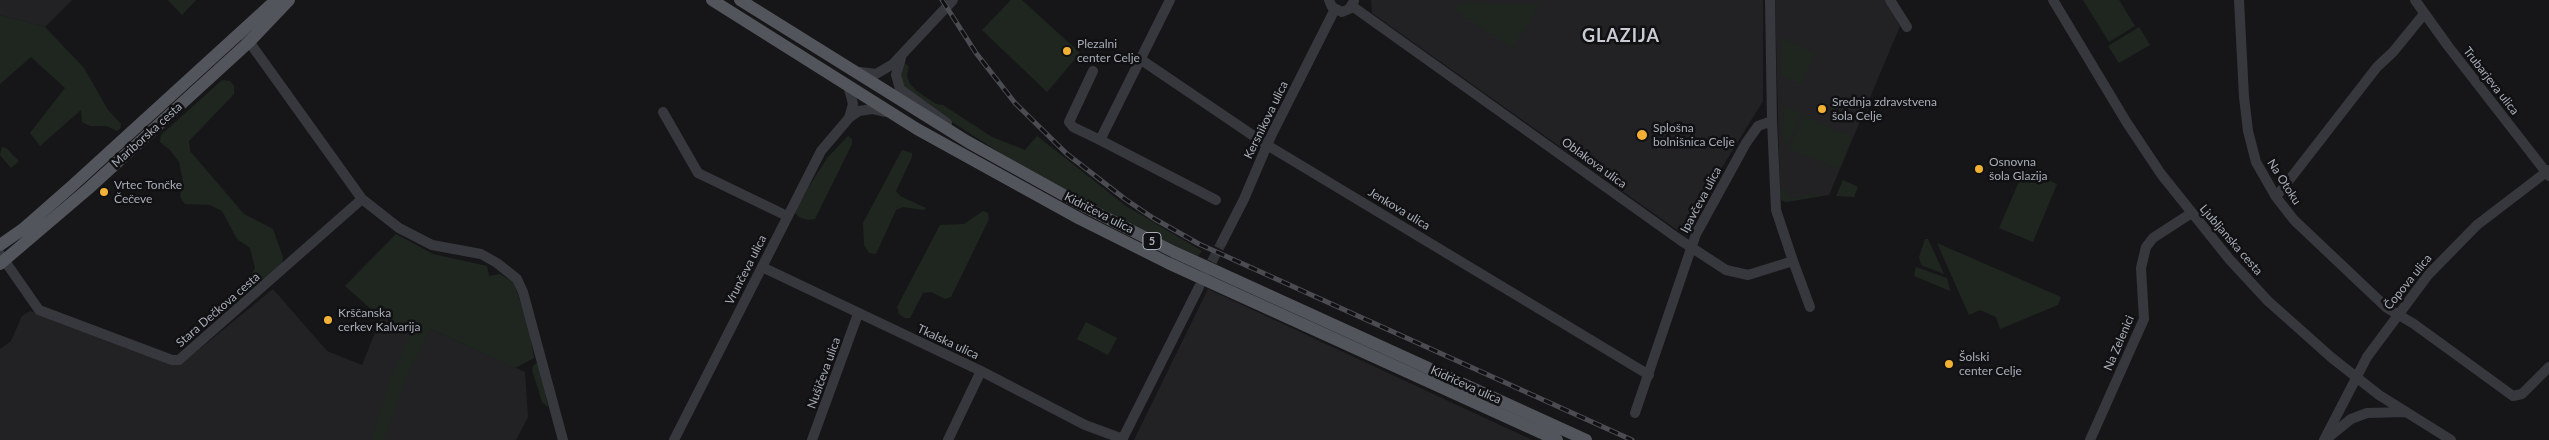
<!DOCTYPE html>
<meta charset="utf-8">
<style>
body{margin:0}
canvas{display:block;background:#161618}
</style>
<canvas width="2549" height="440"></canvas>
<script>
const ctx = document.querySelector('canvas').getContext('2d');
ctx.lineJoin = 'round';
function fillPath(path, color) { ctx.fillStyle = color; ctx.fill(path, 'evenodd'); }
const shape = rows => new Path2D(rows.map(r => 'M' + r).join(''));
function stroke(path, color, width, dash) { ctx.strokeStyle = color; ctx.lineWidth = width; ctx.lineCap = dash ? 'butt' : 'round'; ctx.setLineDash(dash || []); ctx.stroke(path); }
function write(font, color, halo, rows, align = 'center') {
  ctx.font = font + ' Lato,sans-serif'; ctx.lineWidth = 5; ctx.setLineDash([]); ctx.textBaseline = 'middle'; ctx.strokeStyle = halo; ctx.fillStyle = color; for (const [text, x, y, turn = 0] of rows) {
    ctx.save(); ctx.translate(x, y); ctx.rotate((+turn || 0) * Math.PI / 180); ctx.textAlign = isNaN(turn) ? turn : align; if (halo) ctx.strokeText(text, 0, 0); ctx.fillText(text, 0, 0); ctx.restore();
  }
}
const built = shape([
 [0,0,72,0,45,27,0,15],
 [1371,0,1763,0,1763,101,1721,169,1687,237,1372,13],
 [1775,0,1885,0,1900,26,1829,195,1786,202,1781,200,1780,191],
 [273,289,327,351,362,365,381,318,425,339,431,329,525,372,528,417,516,440,0,440,0,349,11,341,22,316,30,311,173,365,185,361],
 [1208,289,1532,440,1134,440]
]);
const green = shape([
 [168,0,196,0,182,15],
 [1011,0,1022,0,1080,53,1047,92,982,30],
 [2083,0,2119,0,2135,26,2109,42],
 [1459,3,1541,4,1512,48,1458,12,1456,9],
 [0,15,45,27,84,68,108,110,121,124,120,129,117,131,106,126,90,126,82,122,81,110,40,146,30,133,65,88,31,57,0,84],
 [2139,27,2150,45,2119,63,2108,46],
 [1781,38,1815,53,1801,84,1782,76],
 [905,63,909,67,907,76,910,84,917,91,936,104,943,105,992,137,1025,150,1037,136,1126,206,1202,251,1198,256,1142,230,1016,163,910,95,903,88,900,72,903,64],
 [222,80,230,81,234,86,234,94,189,141,190,151,244,214,273,229,283,257,282,264,257,287,251,285,250,278,255,268,250,248,237,239,222,211,210,205,185,204,180,197,183,181,179,162,170,150,160,142,161,135],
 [1784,106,1801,113,1787,147,1783,140],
 [1804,116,1852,137,1839,169,1789,149],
 [848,136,852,139,852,144,815,219,808,220,799,217,795,213,796,207,827,158],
 [2,147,6,148,19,161,11,168,0,155],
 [902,150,912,153,912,157,896,191,900,196,926,208,924,210,903,207,896,210,876,254,869,253,864,245,863,223],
 [2024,170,2057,184,2033,242,1999,228],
 [1843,180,1858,187,1854,197,1836,196],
 [1787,190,1789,198,1820,194,1820,196,1786,202,1781,200,1780,191],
 [983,211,988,213,989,219,951,297,945,299,931,292,923,293,910,318,905,318,899,314,897,307,940,225,964,224],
 [396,234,433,254,487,266,489,276,500,274,514,283,529,328,534,358,515,368,431,329,405,381,384,440,371,440,391,376,412,332,381,318,345,286],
 [1925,239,1928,239,1944,274,1921,265,1919,257],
 [1937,243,2061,297,2058,305,2000,329,1996,317,1980,310,1969,315],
 [1916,267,1947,278,1950,291,1914,276],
 [1086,322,1117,338,1108,355,1077,339],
 [536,363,539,364,548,407,542,402,532,370,533,366]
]);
const minorTunnel = shape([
 [1205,275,1222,242]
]);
const minor = shape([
 [1329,0,1332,7,1342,12,1349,9,1354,1],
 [1770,0,1772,121],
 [1890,0,1907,27],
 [2053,0,2127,123,2161,174,2230,260,2268,301,2332,358,2379,395,2451,440],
 [2239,0,2244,97,2248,131,2256,162,2276,197,2294,220,2387,308,2414,324,2513,396,2522,394,2549,367],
 [2415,0,2448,46,2549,176],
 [1352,6,1680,240,1726,270,1748,275,1793,261,1810,307],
 [245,36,362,199,399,228,432,245,481,254,497,263,517,279,523,292,563,440],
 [901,58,896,75,900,89,947,123],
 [1140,59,1267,145,1649,375],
 [1093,71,1069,122,1073,127,1100,140,1170,0],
 [860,72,876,74,893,64,953,0],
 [848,85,853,104,849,118],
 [663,112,698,173,787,216],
 [1100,140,1216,200],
 [2276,197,2377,67,2393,52,2424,14],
 [1222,242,1244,199,1271,136,1335,9],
 [0,254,39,310,172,360,179,360,362,199],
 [762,267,981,371,1085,425,1123,439],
 [1635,413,1696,234,1746,143,1758,126,1772,121,1776,210,1793,261],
 [2330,436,2351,419,2367,413,2406,412],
 [674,440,821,151,849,118,859,111,872,109,885,112],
 [812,440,858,314],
 [948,440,981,371],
 [1122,440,1199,287],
 [2090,440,2144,319,2141,268,2146,247,2153,238,2190,214],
 [2324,440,2367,357,2428,275,2477,225,2549,170]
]);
const major = shape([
 [712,0,917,129,1080,219,1168,263,1557,440],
 [740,0,968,142,1087,208,1174,252,1586,440],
 [0,245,23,229,72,186,276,0],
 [0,264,88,189,249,42,289,0]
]);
const rail = shape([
 [942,0,976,53,1015,103,1067,154,1125,199,1153,218,1199,244,1632,440]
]);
const markers = [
 [1067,51,5,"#f2b134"],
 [1822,109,5,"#f2b134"],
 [1642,135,6,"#f2b134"],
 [1979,169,5,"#f2b134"],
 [104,192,5,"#f2b134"],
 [328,320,5,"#f2b134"],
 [1949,364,5,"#f2b134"]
];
const shields = [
 [1152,241,18]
];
const shieldNames = [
 ["5",1152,241]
];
const poiNames = [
 ["Plezalni",1077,44],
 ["center Celje",1077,58],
 ["Srednja zdravstvena",1832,102],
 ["šola Celje",1832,116],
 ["Splošna",1653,128],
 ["bolnišnica Celje",1653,142],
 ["Osnovna",1989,162],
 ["šola Glazija",1989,176],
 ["Vrtec Tončke",114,185],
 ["Čečeve",114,199],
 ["Krščanska",338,313],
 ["cerkev Kalvarija",338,327],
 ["Šolski",1959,357],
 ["center Celje",1959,371]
];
const streetNames = [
 ["Trubarjeva ulica",2491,81,52],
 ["Kersnikova ulica",1266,120,-64],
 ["Mariborska cesta",147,135,-42],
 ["Oblakova ulica",1594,163,36],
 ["Na Otoku",2284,182,57],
 ["Ipavčeva ulica",1701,200,-62],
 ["Jenkova ulica",1399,209,31],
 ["Kidričeva ulica",1099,213,27],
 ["Ljubljanska cesta",2231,240,49],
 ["Vrunčeva ulica",746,270,-63],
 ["Čopova ulica",2408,282,-51],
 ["Stara Dečkova cesta",218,310,-41],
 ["Tkalska ulica",948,342,25],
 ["Na Zelenici",2119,343,-67],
 ["Nušičeva ulica",824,373,-70],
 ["Kidričeva ulica",1466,385,24]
];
const districtNames = [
 ["GLAZIJA",1621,36]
];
fillPath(built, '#222225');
fillPath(green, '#1e261f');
stroke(minorTunnel, '#333438', 10, [10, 5]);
stroke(minor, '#37383d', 10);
stroke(major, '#53555c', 12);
stroke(rail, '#4a4c52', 5);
stroke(rail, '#111113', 3, [9]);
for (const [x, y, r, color] of markers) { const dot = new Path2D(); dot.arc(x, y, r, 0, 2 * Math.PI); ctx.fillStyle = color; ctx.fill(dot); stroke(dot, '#111113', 2); }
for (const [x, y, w] of shields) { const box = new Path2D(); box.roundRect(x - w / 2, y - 8.5, w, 17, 4); ctx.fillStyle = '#111113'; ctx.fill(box); stroke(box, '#a8adb8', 1); }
write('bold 11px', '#a8adb8', null, shieldNames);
write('12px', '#a8adb8', '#111113', poiNames, 'left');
write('12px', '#a8adb8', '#111113', streetNames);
ctx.letterSpacing = '1px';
write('bold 18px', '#c9ccd4', '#111113', districtNames);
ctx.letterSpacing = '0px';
</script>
